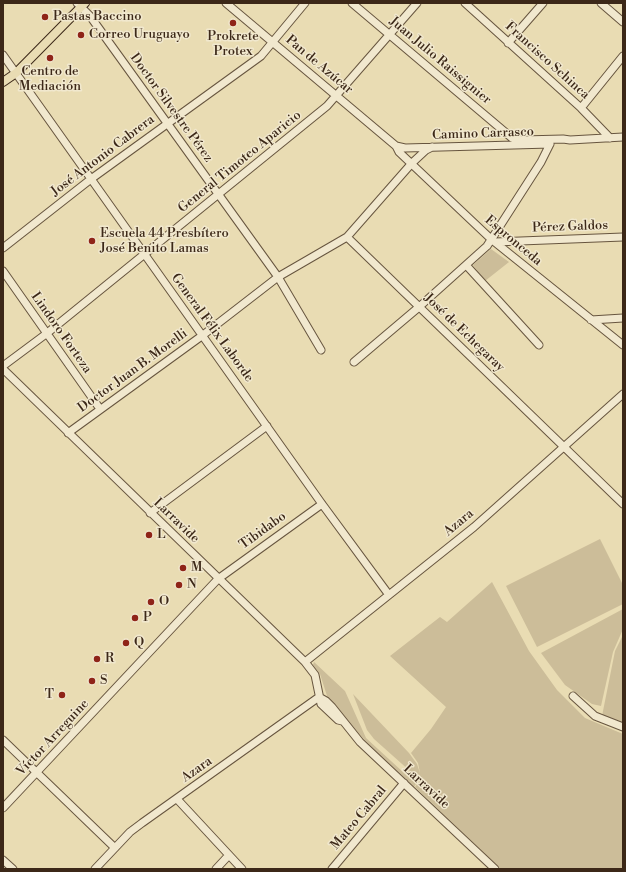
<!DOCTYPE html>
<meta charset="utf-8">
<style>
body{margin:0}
#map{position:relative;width:626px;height:872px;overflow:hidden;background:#e9dcb3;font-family:"Libre Bodoni",serif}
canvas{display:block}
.frame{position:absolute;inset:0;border:4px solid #3c2818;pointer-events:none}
</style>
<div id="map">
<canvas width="626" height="872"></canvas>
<div class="frame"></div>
</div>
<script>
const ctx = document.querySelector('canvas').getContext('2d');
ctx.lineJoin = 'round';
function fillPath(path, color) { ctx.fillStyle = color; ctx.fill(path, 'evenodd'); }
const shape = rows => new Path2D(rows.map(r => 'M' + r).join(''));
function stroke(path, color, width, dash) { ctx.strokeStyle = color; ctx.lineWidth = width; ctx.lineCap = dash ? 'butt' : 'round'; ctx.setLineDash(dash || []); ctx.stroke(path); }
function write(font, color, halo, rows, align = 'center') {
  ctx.font = font + ' "Libre Bodoni",serif'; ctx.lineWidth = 3; ctx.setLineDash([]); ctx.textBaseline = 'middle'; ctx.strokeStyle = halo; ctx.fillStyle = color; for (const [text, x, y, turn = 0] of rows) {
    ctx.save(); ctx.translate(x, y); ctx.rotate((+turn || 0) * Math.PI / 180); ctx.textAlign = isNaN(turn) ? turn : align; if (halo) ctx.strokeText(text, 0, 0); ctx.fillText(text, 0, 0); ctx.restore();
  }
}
const green = shape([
 [491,249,509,262,485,281,473,265],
 [600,539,623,585,623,604,537,647,506,586],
 [492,582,529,651,557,690,585,718,623,734,623,869,501,869,415,787,420,780,374,739,367,730,353,694,409,753,417,764,420,773,418,763,411,753,431,729,446,707,390,656,440,617,447,622],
 [623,609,623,629,613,652,601,706,592,704,565,685,541,653],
 [623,635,623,723,602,716,615,651],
 [314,662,345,691,366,738,416,784,414,787,371,747,328,699,320,674,313,665]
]);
const minor = shape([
 [77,3,90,16,278,277,321,350],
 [226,3,396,146,399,152,491,239,623,345],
 [352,3,512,138,522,140,563,139,570,140,623,137],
 [465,3,581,108,610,138],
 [601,3,623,22],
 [508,43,543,3],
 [3,55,322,504,389,595],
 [581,108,623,56],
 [396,146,405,148,550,144],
 [347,237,623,504],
 [495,242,623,237],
 [3,248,91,179,261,56,305,3],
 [466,265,539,345],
 [3,271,100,409],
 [591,320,623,318],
 [354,362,419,307,487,246,541,162,550,144],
 [3,366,46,334,327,106,417,3],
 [3,369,305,662,315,675,321,704,338,720,342,721],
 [68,433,203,335,278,277,347,237,412,163,426,150,432,147],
 [150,513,267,426],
 [305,662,474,527,623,394],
 [573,696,595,716,623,727],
 [319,697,326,701,332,707,360,742,495,869],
 [3,740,115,848],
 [177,799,242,869],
 [3,808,218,579,322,504],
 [3,860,13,869],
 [95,869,130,832,142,823,319,697],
 [216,869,229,855],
 [332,869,404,783]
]);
const major = shape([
 [3,82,16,73,85,3]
]);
const markers = [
 [45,17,4,"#8f2418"],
 [233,23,4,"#8f2418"],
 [81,35,4,"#8f2418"],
 [50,58,4,"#8f2418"],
 [92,241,4,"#8f2418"],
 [149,535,4,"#8f2418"],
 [183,568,4,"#8f2418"],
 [179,585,4,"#8f2418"],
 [151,602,4,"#8f2418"],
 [135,618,4,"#8f2418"],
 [126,643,4,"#8f2418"],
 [97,659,4,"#8f2418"],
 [92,681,4,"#8f2418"],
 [62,695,4,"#8f2418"]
];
const poiNames = [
 ["Pastas Baccino",53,17],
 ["Correo Uruguayo",89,35],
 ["Prokrete",233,37,"center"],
 ["Protex",233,52,"center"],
 ["Centro de",50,72,"center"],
 ["Mediación",50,87,"center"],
 ["Escuela 44 Presbítero",100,234],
 ["José Benito Lamas",100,249],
 ["L",157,535],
 ["M",191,568],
 ["N",187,585],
 ["O",159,602],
 ["P",143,618],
 ["Q",134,643],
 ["R",105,659],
 ["S",100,681],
 ["T",54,695,"right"]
];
const streetNames = [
 ["Juan Julio Raissignier",440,61,40],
 ["Francisco Schinca",547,61,42],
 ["Pan de Azúcar",319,65,40],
 ["Doctor Silvestre Pérez",171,108,54],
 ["Camino Carrasco",483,134,-2],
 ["José Antonio Cabrera",103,156,-37],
 ["General Timoteo Aparicio",240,162,-39],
 ["Pérez Galdos",570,227,-2],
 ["Espronceda",513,241,40],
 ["General Félix Laborde",212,328,54],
 ["Lindoro Forteza",61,333,55],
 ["José de Echegaray",464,333,44],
 ["Doctor Juan B. Morelli",133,371,-36],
 ["Larravide",176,521,44],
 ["Azara",459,523,-40],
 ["Tibidabo",263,531,-36],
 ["Víctor Arreguine",53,738,-47],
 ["Azara",197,770,-35],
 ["Larravide",426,787,43],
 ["Mateo Cabral",359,818,-50]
];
fillPath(green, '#ccbd99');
stroke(minor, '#67553f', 9);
stroke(major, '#3c2818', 10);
stroke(minor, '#f1e8ce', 7);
stroke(major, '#e9dcb3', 8);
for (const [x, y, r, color] of markers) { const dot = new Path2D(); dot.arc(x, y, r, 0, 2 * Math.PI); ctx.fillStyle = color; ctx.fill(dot); stroke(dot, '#f1e8ce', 1.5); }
write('13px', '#3c2818', '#f1e8ce', poiNames, 'left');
write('13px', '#3c2818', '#f1e8ce', streetNames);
</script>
